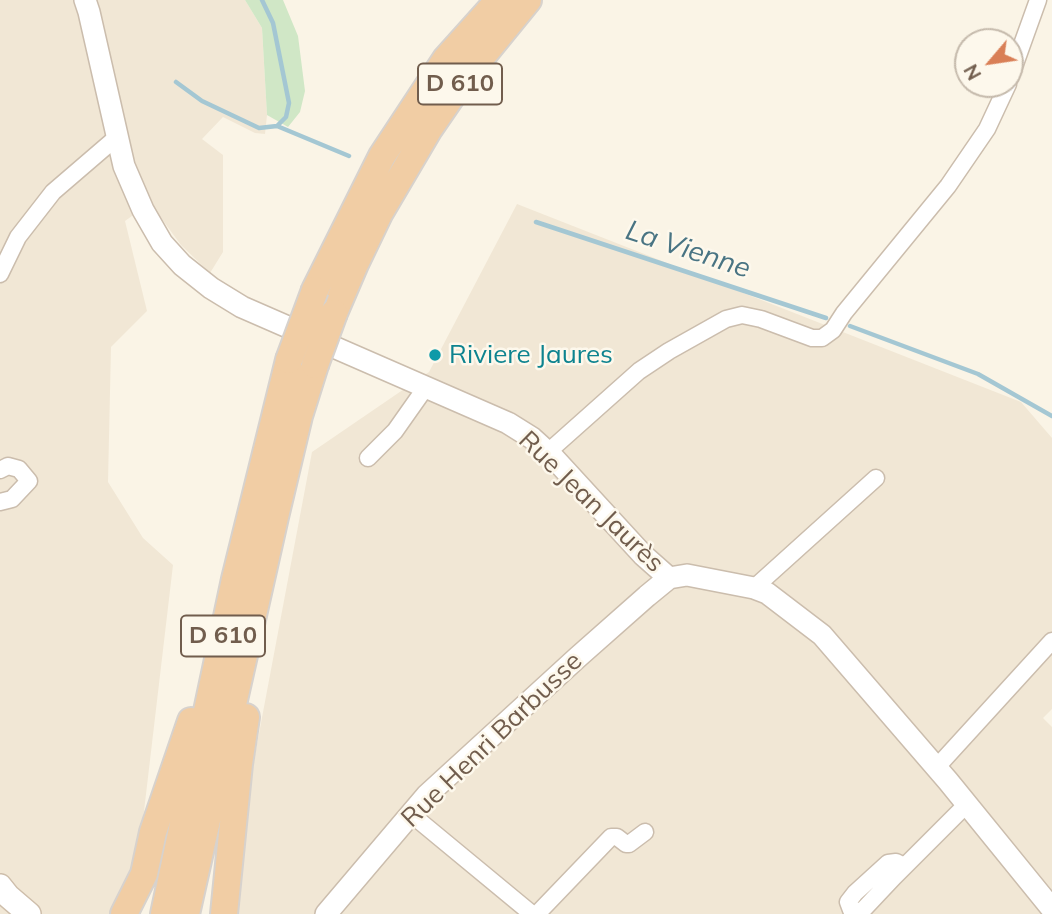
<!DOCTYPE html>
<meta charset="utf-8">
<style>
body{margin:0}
#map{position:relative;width:1052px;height:914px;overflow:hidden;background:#faf4e6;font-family:Mulish,sans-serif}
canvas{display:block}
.north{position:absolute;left:954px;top:28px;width:70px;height:70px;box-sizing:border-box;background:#fdf8ec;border:2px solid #c5baac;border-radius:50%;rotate:241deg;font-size:19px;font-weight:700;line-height:28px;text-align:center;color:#715d4d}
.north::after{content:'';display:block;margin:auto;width:24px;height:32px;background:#d97f56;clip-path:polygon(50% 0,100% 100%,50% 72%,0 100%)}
</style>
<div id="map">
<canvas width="1052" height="914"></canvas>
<div class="north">N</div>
</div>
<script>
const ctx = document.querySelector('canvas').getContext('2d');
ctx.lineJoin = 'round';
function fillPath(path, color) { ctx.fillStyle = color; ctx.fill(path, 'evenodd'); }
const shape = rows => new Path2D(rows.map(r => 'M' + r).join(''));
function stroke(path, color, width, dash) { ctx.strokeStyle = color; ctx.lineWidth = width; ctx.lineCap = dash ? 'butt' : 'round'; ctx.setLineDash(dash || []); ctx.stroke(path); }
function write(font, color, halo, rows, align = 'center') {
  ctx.font = font + ' Mulish,sans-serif'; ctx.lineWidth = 5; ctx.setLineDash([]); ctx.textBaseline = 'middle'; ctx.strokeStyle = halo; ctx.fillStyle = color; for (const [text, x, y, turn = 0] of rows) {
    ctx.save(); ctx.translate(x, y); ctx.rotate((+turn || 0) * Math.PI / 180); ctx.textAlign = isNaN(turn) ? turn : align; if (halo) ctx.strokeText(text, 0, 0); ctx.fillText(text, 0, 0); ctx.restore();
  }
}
const residential = shape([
 [0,0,245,0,262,28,267,115,265,134,255,133,223,117,202,139,223,155,223,252,210,273,181,245,150,203,125,221,147,311,111,347,108,482,143,538,173,565,142,828,117,914,0,914],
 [517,204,1021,402,1052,438,1052,709,1043,718,1052,727,1052,914,225,914,312,452,429,372]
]);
const green = shape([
 [245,0,283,0,298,36,305,91,300,112,288,127,267,115,262,28]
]);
const stream = shape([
 [262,0,273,23,289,103,286,117,277,126],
 [176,82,202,101,259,128,277,126,349,156],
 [536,222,826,318],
 [850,326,978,374,1052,416]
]);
const minor = shape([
 [1010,78,1038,0],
 [0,274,18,237,53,192,117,137],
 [548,452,639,371,669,351,726,319,742,315,761,319,812,338,822,338,833,330,844,313,948,186,987,129,1008,84],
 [368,458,395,431,426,387],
 [0,502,12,499,29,481,19,469,8,466,0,470],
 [754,588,876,478],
 [936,768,1052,641],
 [411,814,532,914],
 [862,911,851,910,848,902,855,893,888,863,896,862,904,866],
 [537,914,611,837,617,837,626,844,629,844,645,832],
 [861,914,862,911,894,877,967,804]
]);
const tertiary = shape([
 [85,0,89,12,124,166,143,210,162,243,182,265,211,288,242,307,508,423,532,438,553,457,643,555,669,578],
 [326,914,427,795,578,657,647,596,669,578,687,575,754,588,767,593,822,635,948,781,1052,909]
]);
const secondary = shape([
 [0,886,8,896,29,914]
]);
const trunk = shape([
 [315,290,382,156,446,59,499,0],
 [334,313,355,264,379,214,429,129,462,81,528,0],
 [124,914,144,874,153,832,191,721],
 [164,914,235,579,289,360],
 [186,914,275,517,299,416,315,365],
 [224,914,239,764,246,717]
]);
const trunkBridge = shape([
 [289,360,315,290],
 [315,365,334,313]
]);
const markers = [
 [435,355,7,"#0f9aa8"]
];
const shields = [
 [460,84,84],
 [223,636,84]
];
const shieldNames = [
 ["D 610",460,84],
 ["D 610",223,636]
];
const cultureNames = [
 ["Riviere Jaures",449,355]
];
const streetNames = [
 ["Rue Jean Jaurès",591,502,44],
 ["Rue Henri Barbusse",492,740,-44]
];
const waterNames = [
 ["La Vienne",688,250,18]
];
fillPath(residential, '#f1e7d5');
fillPath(green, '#d0e7c6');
stroke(stream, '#a4c7d3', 4.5);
stroke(minor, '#cbbdad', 19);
stroke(tertiary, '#cbbdad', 24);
stroke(secondary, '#cebeab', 26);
stroke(trunk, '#d7d2cd', 30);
stroke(minor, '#fff', 16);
stroke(tertiary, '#fff', 21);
stroke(secondary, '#fff', 23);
stroke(trunk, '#f1cda4', 26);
stroke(trunkBridge, '#d7d2cd', 30, []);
stroke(trunkBridge, '#f1cda4', 26);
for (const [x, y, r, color] of markers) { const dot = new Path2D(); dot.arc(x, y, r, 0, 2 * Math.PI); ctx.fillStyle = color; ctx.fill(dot); stroke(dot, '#fdf8ec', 2.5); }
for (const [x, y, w] of shields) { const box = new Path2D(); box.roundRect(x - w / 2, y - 20.5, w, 41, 5); ctx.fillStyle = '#fdf8ec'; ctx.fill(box); stroke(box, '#715d4d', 2); }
write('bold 24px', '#715d4d', null, shieldNames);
write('26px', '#0d838f', '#fdf8ec', cultureNames, 'left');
write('26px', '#715d4d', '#fdf8ec', streetNames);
write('italic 28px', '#497483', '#fdf8ec', waterNames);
</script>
